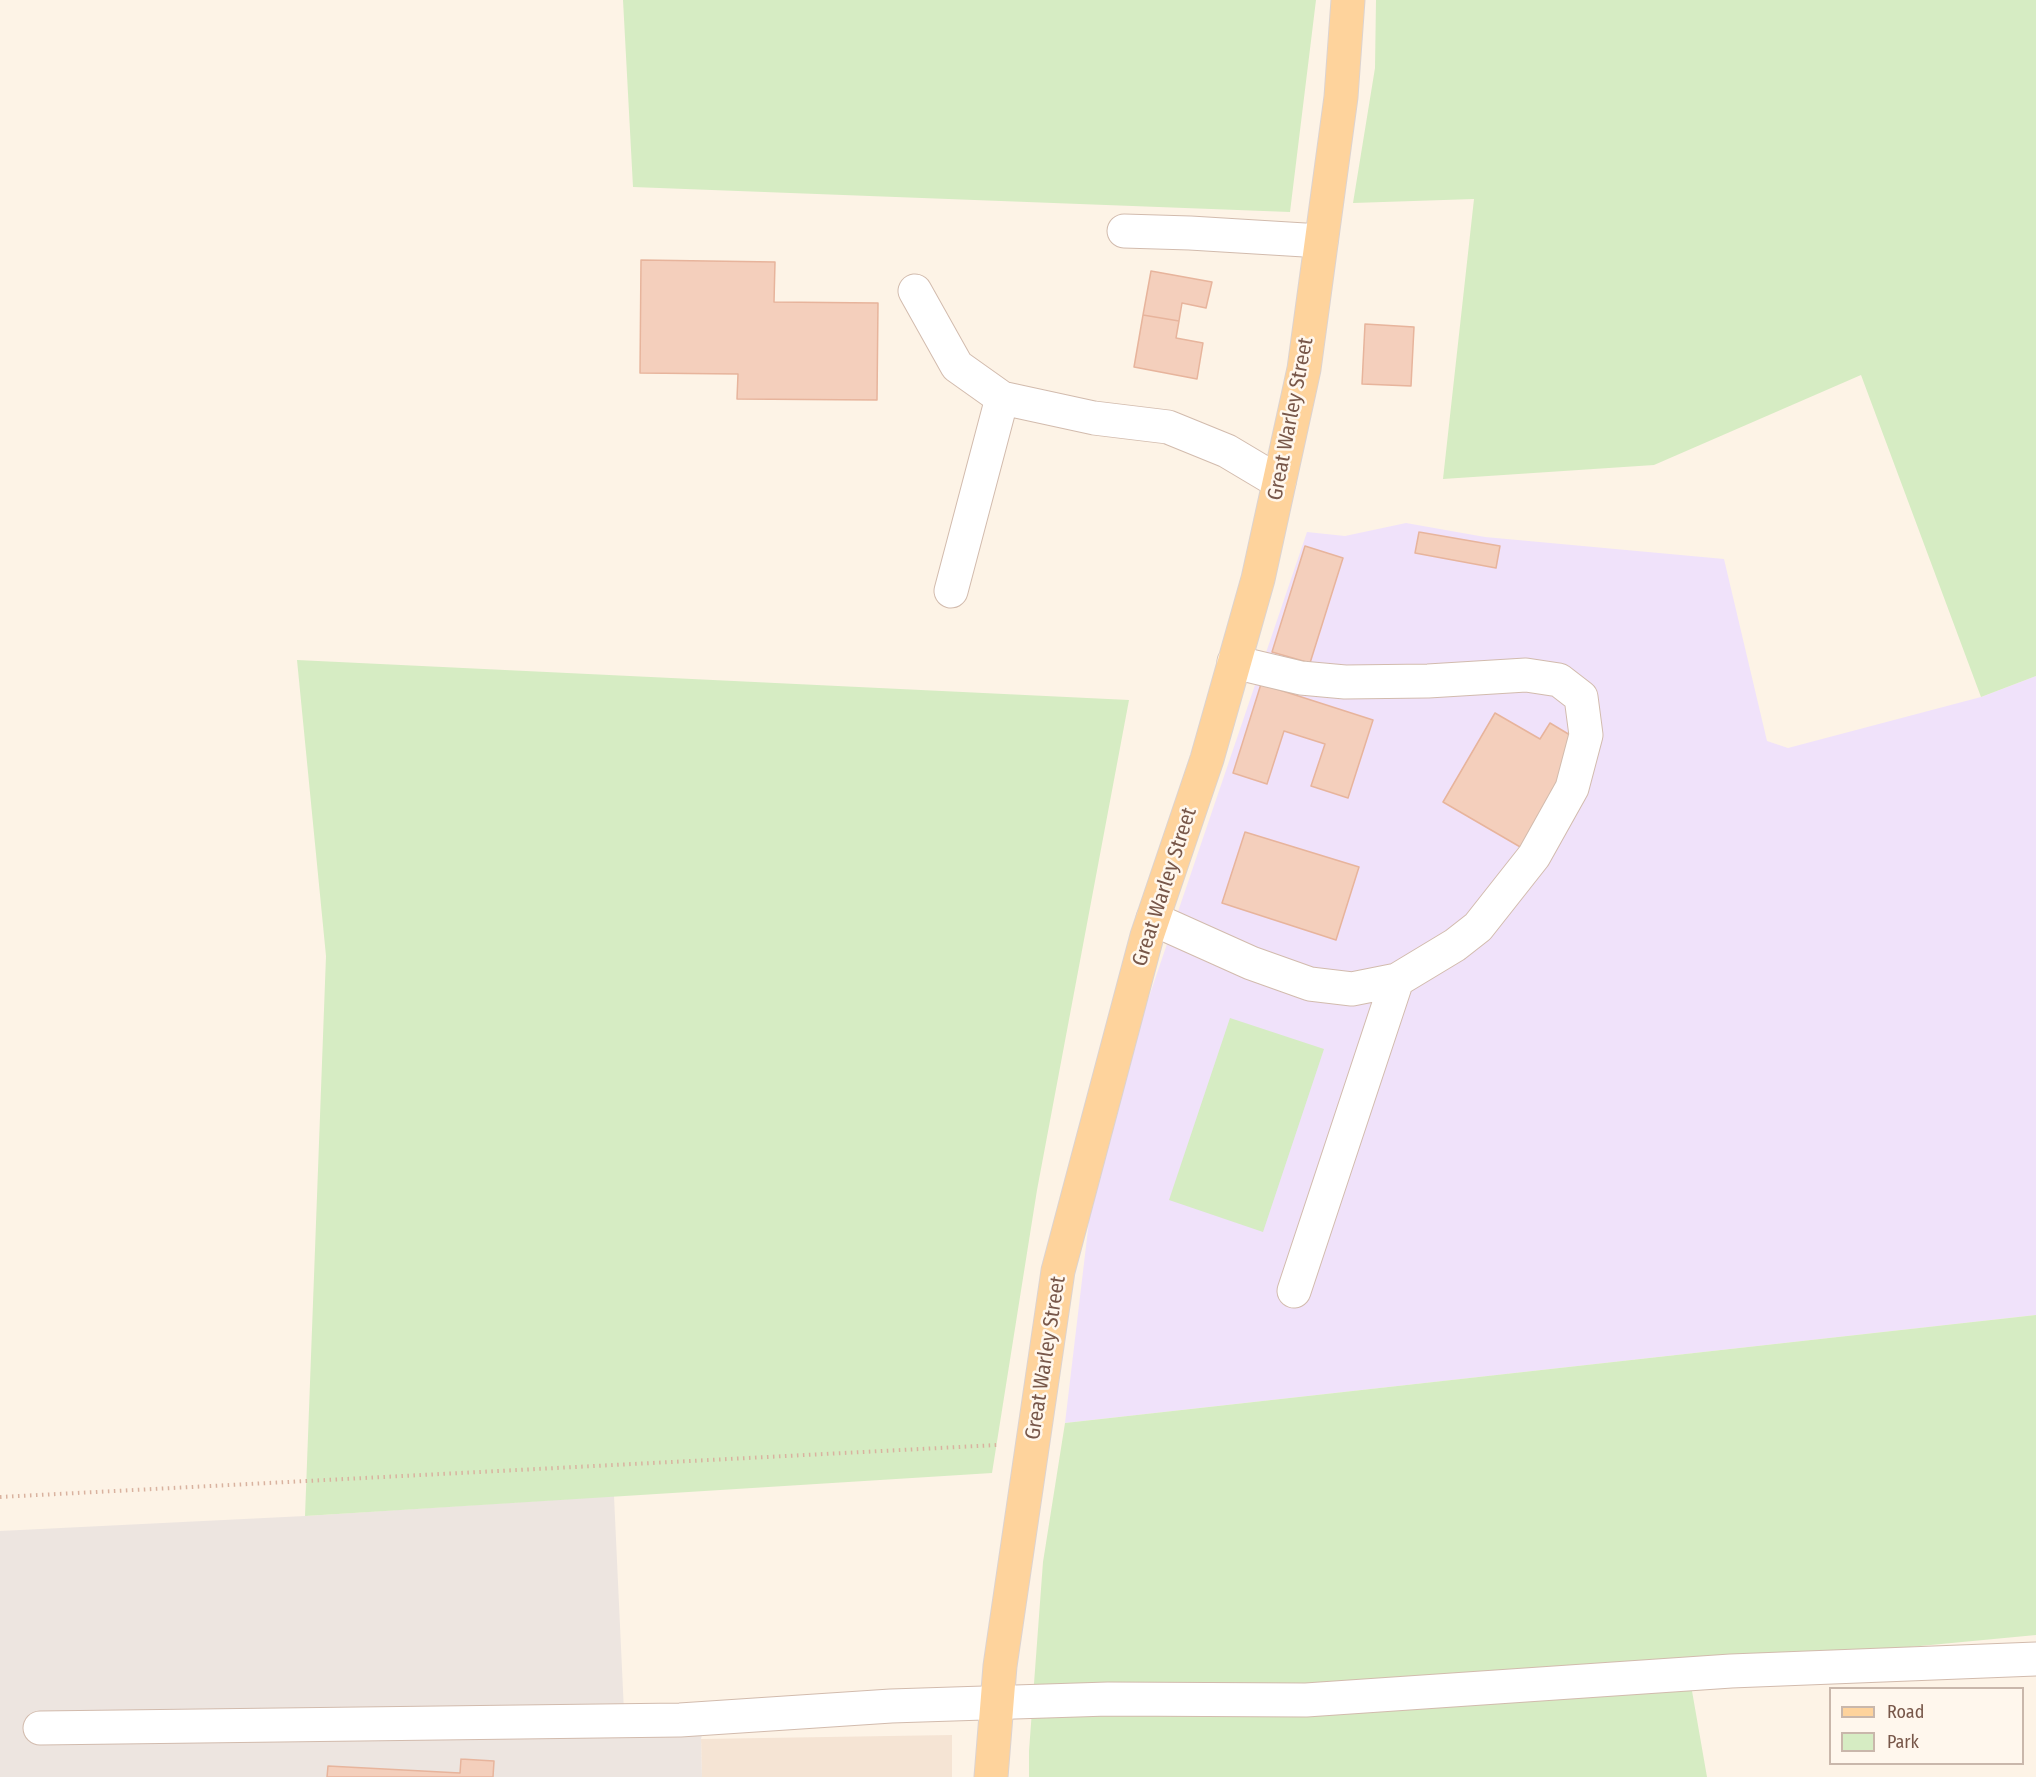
<!DOCTYPE html>
<style>
body{margin:0}
#map{position:relative;width:2036px;height:1777px;overflow:hidden;background:#fdf3e6;font-family:"Fira Sans Condensed",sans-serif}
canvas{display:block}
.legend{position:absolute;left:1829px;top:1687px;width:195px;height:78px;box-sizing:border-box;background:#fff7ed;border:2px solid #c9b7ab;margin:0;padding:8px 10px;list-style:none;font-size:18px;color:#785749}
.legend li{display:flex;align-items:center;gap:12px;height:30px}
.legend b{width:30px;border:2px solid #c9b7ab}
</style>
<div id="map">
<canvas width="2036" height="1777"></canvas>
<ul class="legend">
<li><b style="height:8px;background:#fed39c"></b>Road</li>
<li><b style="height:16px;background:#d6ecc3"></b>Park</li>
</ul>
</div>
<script>
const ctx = document.querySelector('canvas').getContext('2d');
ctx.lineJoin = 'round';
function fillPath(path, color) { ctx.fillStyle = color; ctx.fill(path, 'evenodd'); }
const shape = rows => new Path2D(rows.map(r => 'M' + r).join(''));
function stroke(path, color, width, dash) { ctx.strokeStyle = color; ctx.lineWidth = width; ctx.lineCap = dash ? 'butt' : 'round'; ctx.setLineDash(dash || []); ctx.stroke(path); }
function write(font, color, halo, rows, align = 'center') {
  ctx.font = font + ' "Fira Sans Condensed",sans-serif'; ctx.lineWidth = 5; ctx.setLineDash([]); ctx.textBaseline = 'middle'; ctx.strokeStyle = halo; ctx.fillStyle = color; for (const [text, x, y, turn = 0] of rows) {
    ctx.save(); ctx.translate(x, y); ctx.rotate((+turn || 0) * Math.PI / 180); ctx.textAlign = isNaN(turn) ? turn : align; if (halo) ctx.strokeText(text, 0, 0); ctx.fillText(text, 0, 0); ctx.restore();
  }
}
const residential = shape([
 [952,1735,952,1777,702,1777,701,1739]
]);
const industrial = shape([
 [614,1496,624,1712,709,1705,701,1739,702,1777,0,1777,0,1531,305,1516]
]);
const education = shape([
 [1406,523,1485,537,1724,559,1767,741,1788,748,1981,697,2036,676,2036,1315,1065,1423,1094,1179,1133,1044,1307,532,1345,536]
]);
const green = shape([
 [623,0,1316,0,1290,212,633,187],
 [1376,0,2036,0,2036,676,1981,697,1861,375,1654,465,1443,479,1474,199,1353,203,1375,68],
 [297,660,1129,700,1037,1190,992,1473,305,1516,326,956],
 [1230,1018,1324,1049,1263,1232,1169,1200],
 [2036,1315,2036,1635,1688,1668,1707,1777,1029,1777,1029,1751,1043,1562,1065,1423]
]);
const building = shape([
 [641,260,775,262,774,302,878,303,877,400,737,399,738,374,640,373,641,260],
 [1151,271,1212,282,1206,308,1182,303,1179,321,1143,315,1151,271],
 [1143,315,1179,321,1176,338,1203,343,1197,379,1134,367,1143,315],
 [1365,324,1414,327,1411,386,1362,384,1365,324],
 [1419,532,1500,546,1496,568,1415,553,1419,532],
 [1305,546,1343,558,1310,663,1272,652,1305,546],
 [1261,684,1373,720,1348,798,1311,786,1325,744,1284,731,1267,784,1233,773,1261,684],
 [1495,713,1540,739,1550,723,1575,738,1573,760,1522,848,1443,802,1495,713],
 [1245,832,1359,867,1336,940,1222,903,1245,832],
 [461,1759,494,1761,493,1777,327,1777,328,1766,460,1773,461,1759]
]);
const path = shape([
 [0,1497,997,1445]
]);
const minor = shape([
 [1124,231,1190,233,1321,241],
 [915,291,957,366,1002,398,1094,418,1168,427,1227,451,1279,482],
 [951,591,1002,398],
 [1234,662,1301,678,1345,682,1428,681,1526,675,1559,680,1581,697,1586,735,1572,788,1534,856,1478,927,1455,945,1397,980],
 [1153,919,1251,963,1310,984,1352,989,1397,980,1294,1291],
 [40,1728,680,1720,891,1706,1108,1699,1306,1700,1731,1671,2036,1659]
]);
const major = shape([
 [991,1777,1000,1666,1058,1271,1147,936,1207,759,1258,579,1304,369,1341,97,1348,0]
]);
const streetNames = [
 ["Great Warley Street",1291,419,-79],
 ["Great Warley Street",1165,887,-72],
 ["Great Warley Street",1046,1358,-81]
];
fillPath(residential, '#f5e4d4');
fillPath(industrial, '#ede5e0');
fillPath(education, '#f0e2fa');
fillPath(green, '#d6ecc3');
fillPath(building, '#f4cfbc');
stroke(building, '#e7b49c', 1.5);
stroke(minor, '#d2bbad', 35);
stroke(major, '#dcd3d0', 35);
stroke(path, '#d9b29f', 4, [1.5, 4.5]);
stroke(minor, '#fff', 33);
stroke(major, '#fed39c', 33);
write('21px', '#785749', '#fff7ed', streetNames);
</script>
